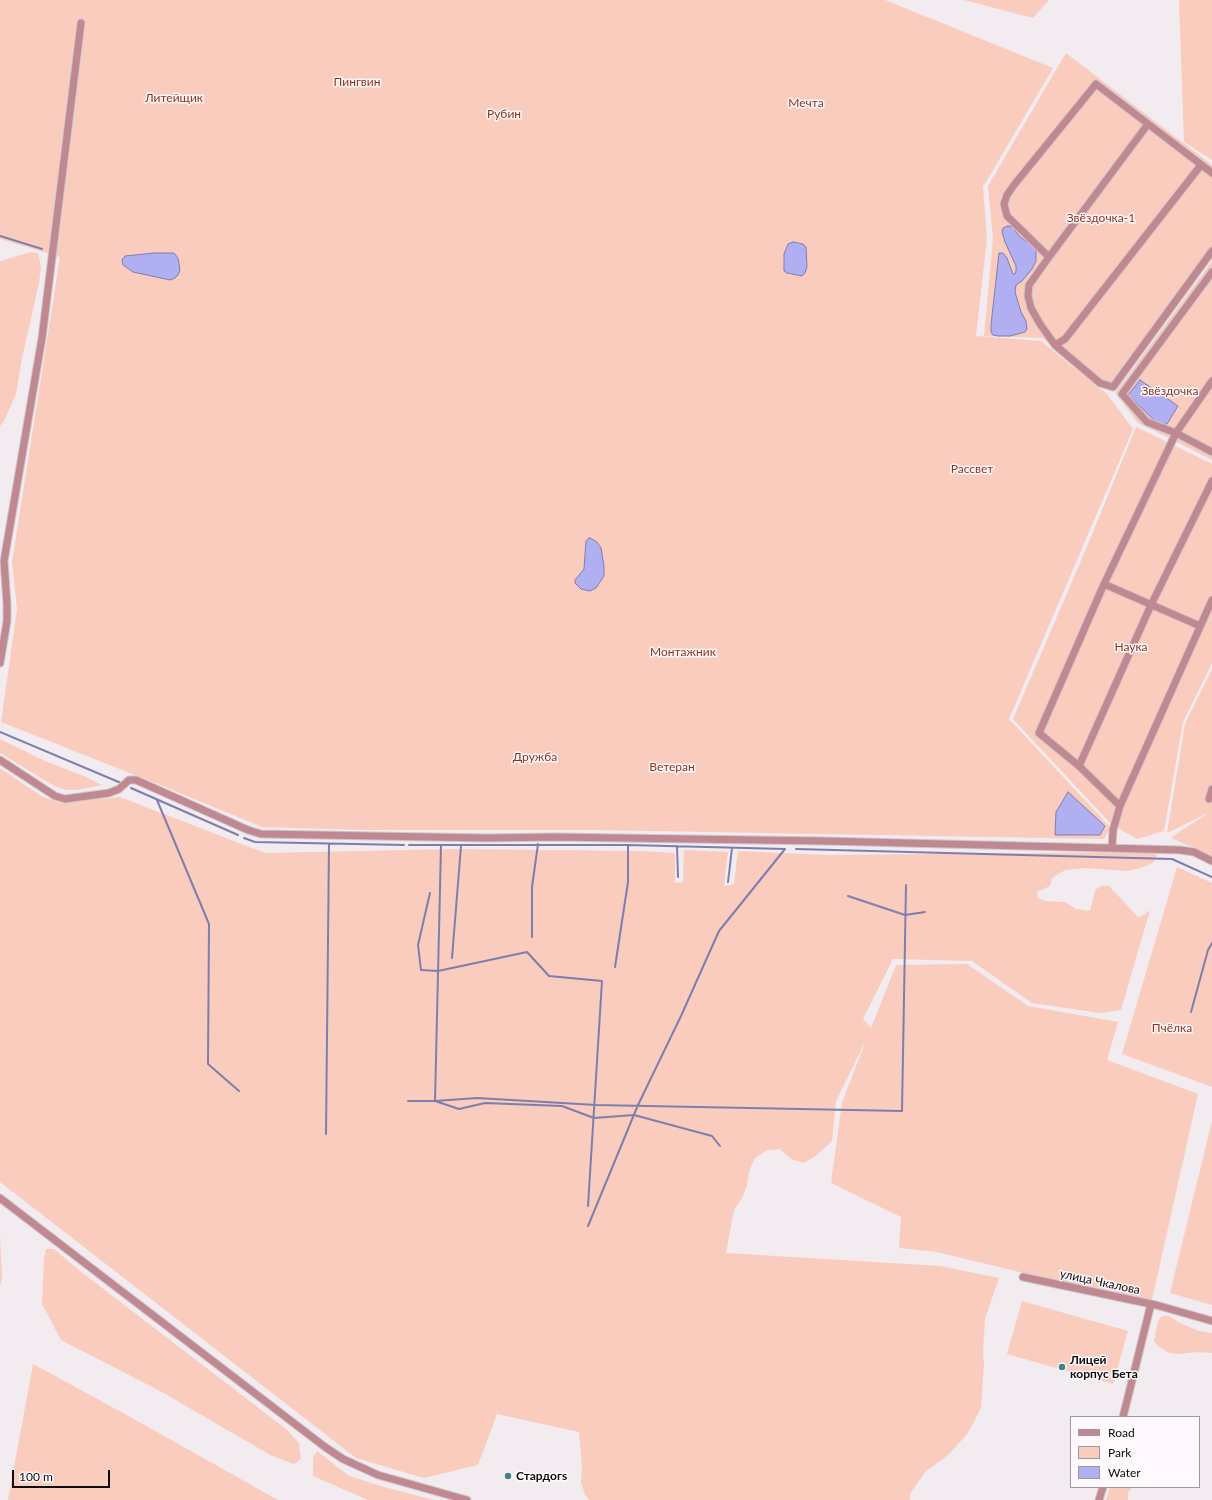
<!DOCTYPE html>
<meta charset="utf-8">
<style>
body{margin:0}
#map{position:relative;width:1212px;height:1500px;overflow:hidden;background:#f2ebef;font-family:Lato,sans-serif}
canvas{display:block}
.legend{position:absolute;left:1070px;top:1416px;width:130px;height:72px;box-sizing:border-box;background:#fff8fc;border:1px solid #9e999c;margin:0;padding:5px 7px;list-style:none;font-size:12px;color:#0d0b0c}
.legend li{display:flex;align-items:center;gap:8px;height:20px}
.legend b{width:20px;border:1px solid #9e999c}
.scale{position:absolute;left:12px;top:1470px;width:98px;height:18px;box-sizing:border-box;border:2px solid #0d0b0c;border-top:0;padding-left:5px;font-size:12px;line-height:14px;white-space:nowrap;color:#0d0b0c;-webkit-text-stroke:3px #fff8fc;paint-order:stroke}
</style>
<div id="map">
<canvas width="1212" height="1500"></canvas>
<ul class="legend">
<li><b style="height:5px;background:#c08891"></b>Road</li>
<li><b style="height:11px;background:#faccbe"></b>Park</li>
<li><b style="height:11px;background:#afaff2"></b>Water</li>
</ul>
<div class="scale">100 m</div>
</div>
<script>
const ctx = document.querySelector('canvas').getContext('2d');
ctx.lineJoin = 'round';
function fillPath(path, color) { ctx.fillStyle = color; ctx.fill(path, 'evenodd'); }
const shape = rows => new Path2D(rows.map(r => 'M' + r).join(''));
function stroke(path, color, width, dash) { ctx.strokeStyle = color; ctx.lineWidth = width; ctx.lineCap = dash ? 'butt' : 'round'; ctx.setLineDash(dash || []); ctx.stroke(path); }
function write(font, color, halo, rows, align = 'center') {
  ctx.font = font + ' Lato,sans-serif'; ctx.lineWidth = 3; ctx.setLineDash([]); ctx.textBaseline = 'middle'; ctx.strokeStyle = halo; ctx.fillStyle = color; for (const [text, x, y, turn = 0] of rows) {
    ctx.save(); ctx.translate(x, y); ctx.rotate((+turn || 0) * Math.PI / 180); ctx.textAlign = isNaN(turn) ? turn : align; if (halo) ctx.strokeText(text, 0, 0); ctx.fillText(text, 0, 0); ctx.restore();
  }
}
const green = shape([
 [0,0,885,0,1053,68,983,187,987,239,976,336,1041,341,1107,394,1133,429,1009,719,1110,827,1104,839,594,830,361,830,262,827,165,787,1,722,17,609,12,562,60,257,0,239],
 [964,0,1049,0,1033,18],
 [1179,0,1212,0,1212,160,1184,142],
 [1066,53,1212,165,1212,253,1112,389,1101,386,1042,338,984,336,993,239,988,186],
 [31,252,38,253,41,267,39,283,22,358,16,394,4,421,0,426,0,261],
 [1212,261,1212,460,1163,435,1138,423,1115,393],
 [1136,427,1212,464,1212,663,1183,722,1164,831,1137,839,1111,824,1013,719,1086,549],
 [1212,669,1212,856,1171,838,1179,832,1210,812,1167,833,1185,724],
 [0,739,45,761,86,777,102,785,77,790,67,790,54,786,0,753],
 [0,768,41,796,62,803,120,797,265,853,454,849,639,851,675,853,675,883,683,882,684,850,728,852,724,886,734,884,738,851,826,855,1151,852,1157,855,1154,862,1141,868,1127,871,1086,868,1065,870,1052,878,1050,886,1037,892,1038,898,1045,901,1065,902,1076,909,1090,911,1095,890,1101,886,1109,886,1138,917,1144,915,1150,910,1121,1010,1100,1013,1032,1003,972,961,893,959,863,1019,871,1028,896,965,967,964,1028,1006,1118,1022,1107,1060,1198,1094,1151,1304,937,1252,899,1248,901,1217,831,1183,842,1103,866,1040,836,1101,832,1141,816,1156,804,1163,791,1159,780,1149,767,1150,755,1158,749,1171,747,1185,742,1198,734,1210,726,1253,940,1266,999,1278,985,1319,983,1350,984,1364,981,1408,968,1433,948,1455,925,1472,910,1494,910,1500,589,1500,585,1495,581,1482,582,1467,579,1432,497,1414,478,1465,424,1478,356,1458,0,1182],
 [1177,867,1212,883,1212,1087,1122,1054],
 [1212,1121,1212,1305,1170,1293],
 [0,1233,2,1277,0,1287],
 [46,1249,54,1249,80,1271,286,1429,299,1443,301,1459,294,1464,272,1456,162,1392,61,1340,42,1304,44,1259],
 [1022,1301,1128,1331,1113,1384,1007,1354],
 [1162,1316,1169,1316,1180,1323,1199,1331,1212,1333,1212,1353,1198,1352,1177,1354,1169,1353,1158,1346,1154,1341,1158,1321],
 [33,1364,125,1414,278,1500,8,1500],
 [317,1451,349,1476,384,1487,434,1500,368,1500,313,1476,313,1458],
 [1110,1487,1132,1487,1128,1493,1128,1500,1106,1500]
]);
const water = shape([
 [1008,226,1013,227,1019,236,1033,246,1036,250,1036,261,1032,269,1022,281,1016,285,1015,292,1021,312,1026,321,1027,329,1025,332,1010,336,998,336,993,335,991,332,991,325,999,253,1003,253,1007,258,1013,274,1015,274,1016,271,1016,266,1005,242,1002,232,1003,228,1008,226],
 [793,242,803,244,806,247,807,267,805,273,802,276,787,273,784,271,784,254,788,244,793,242],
 [154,253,174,253,178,258,180,270,178,275,175,278,170,280,133,272,123,265,122,260,125,256,154,253],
 [1140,380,1178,406,1167,424,1159,425,1128,395,1140,380],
 [589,538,592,539,597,542,601,548,604,566,604,576,596,588,590,591,581,589,575,583,575,580,584,569,586,541,589,538],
 [1068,792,1105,826,1100,835,1055,835,1056,812,1068,792]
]);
const stream = shape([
 [0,236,42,249],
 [0,732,121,783],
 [131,788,238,835],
 [157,800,209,924,208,1064,239,1091],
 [244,838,255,842,404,845],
 [409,845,628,845,785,849],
 [441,846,435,1101,459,1109,485,1103,562,1106,594,1118,634,1115,712,1136,720,1146],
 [677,846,678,877],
 [796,849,1172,859,1212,877],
 [728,882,732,848],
 [430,893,418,945,421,970,438,971,527,952,549,976,602,981,588,1206],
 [848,896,905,915,925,912],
 [532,937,532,887,538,844],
 [452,958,461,846],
 [615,967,628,882,628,845],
 [1191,1012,1208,950,1212,943],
 [408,1101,435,1101,477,1098,596,1105,902,1111,906,885],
 [326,1134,329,844],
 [588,1226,638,1105,681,1016,719,931,785,849]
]);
const minor = shape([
 [1148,124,1049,257,1029,285,1028,296,1031,308,1040,324,1055,345,1100,383,1113,387,1212,251],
 [1049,257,1007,216,1004,204,1007,195,1014,185,1096,84,1212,173],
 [1212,272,1122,394,1147,422,1176,433,1212,452],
 [1055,345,1065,339,1201,165],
 [1104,584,1200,626],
 [0,663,7,621,7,604,4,561,42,338,81,23],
 [0,760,55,796,65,799,109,793,119,789,129,780,136,780,248,830,261,834,487,838,554,837,824,841,1106,848,1180,850,1194,852,1212,861],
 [1079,766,1151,605,1212,481],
 [1209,799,1212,789],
 [1120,806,1212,600],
 [1112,848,1113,830,1120,806,1079,766,1039,733,1104,584,1176,433,1212,381],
 [0,1198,325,1447,343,1459,378,1475,467,1500],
 [1023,1277,1156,1305,1212,1321],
 [1123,1417,1151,1304],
 [1099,1500,1103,1487]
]);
const markers = [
 [1062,1367,4,"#3c8487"],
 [508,1476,4,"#3c8487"]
];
const parkNames = [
 ["Пингвин",357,82],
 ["Литейщик",174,98],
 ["Мечта",806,103],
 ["Рубин",504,114],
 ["Звёздочка-1",1101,218],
 ["Звёздочка",1170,391],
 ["Рассвет",972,469],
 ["Наука",1131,647],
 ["Монтажник",683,652],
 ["Дружба",535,757],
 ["Ветеран",672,767],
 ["Пчёлка",1172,1028]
];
const streetNames = [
 ["улица Чкалова",1100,1282,12]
];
const poiNames = [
 ["Лицей",1070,1360],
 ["корпус Бета",1070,1374],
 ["Стардогs",516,1476]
];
fillPath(green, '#faccbe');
fillPath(water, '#afaff2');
stroke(water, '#7e7ead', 1);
stroke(stream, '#7e7ead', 2);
stroke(minor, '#cdc7cb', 9);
stroke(minor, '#c08891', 7);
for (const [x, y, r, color] of markers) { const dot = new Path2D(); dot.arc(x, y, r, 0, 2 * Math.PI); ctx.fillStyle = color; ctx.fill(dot); stroke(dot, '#fff8fc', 1.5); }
write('12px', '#8b341a', '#fff8fc', parkNames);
write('12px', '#0d0b0c', '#fff8fc', streetNames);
write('bold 12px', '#0d0b0c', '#fff8fc', poiNames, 'left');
</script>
